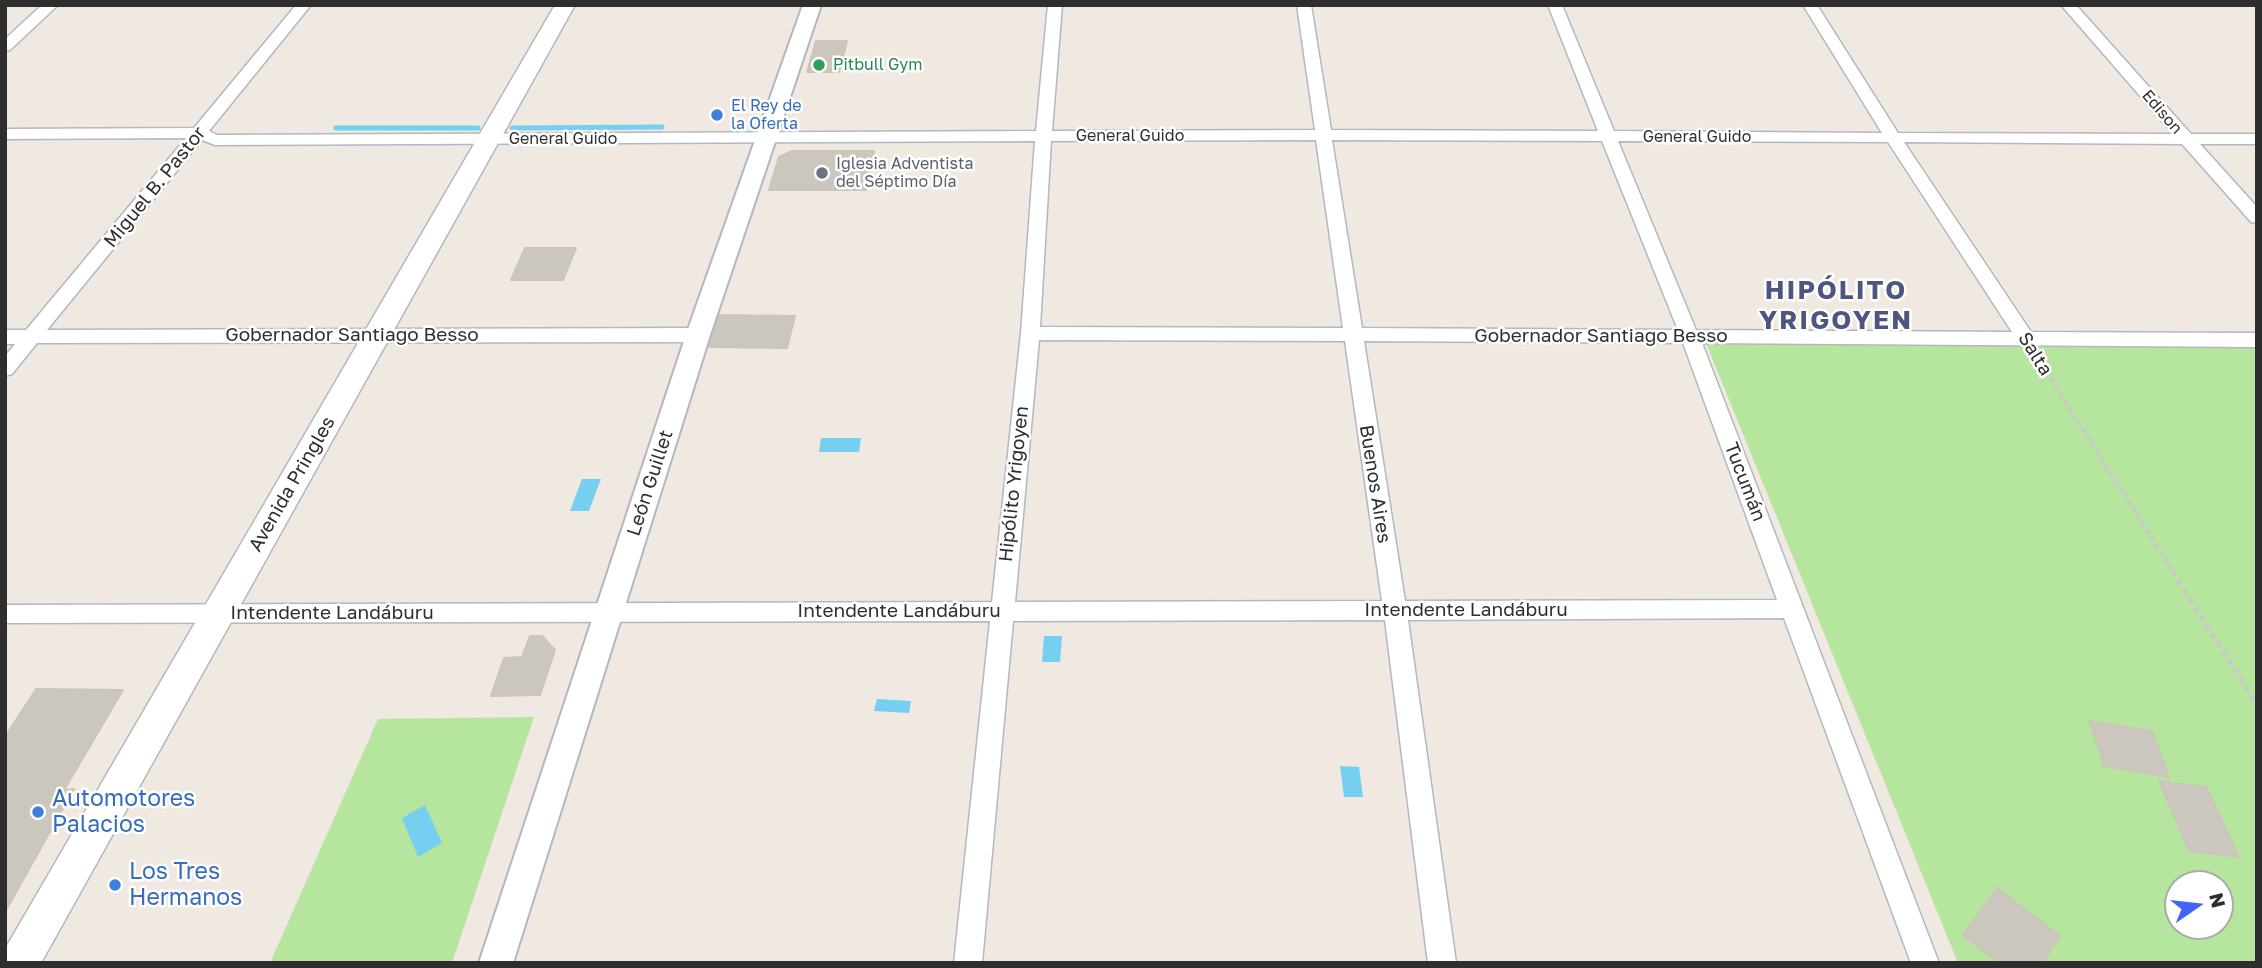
<!DOCTYPE html>
<meta charset="utf-8">
<style>
body{margin:0}
#map{position:relative;width:2262px;height:968px;overflow:hidden;background:#efe9e1;font-family:"Golos Text",sans-serif}
canvas{display:block}
.frame{position:absolute;inset:0;border:7px solid #2e2e2e;pointer-events:none}
.north{position:absolute;left:2164px;top:870px;width:70px;height:70px;box-sizing:border-box;background:#fff;border:2px solid #ababab;border-radius:50%;rotate:76deg;font-size:19px;font-weight:700;line-height:28px;text-align:center;color:#2e2e2e}
.north::after{content:'';display:block;margin:auto;width:24px;height:32px;background:#4264fb;clip-path:polygon(50% 0,100% 100%,50% 72%,0 100%)}
</style>
<div id="map">
<canvas width="2262" height="968"></canvas>
<div class="frame"></div>
<div class="north">N</div>
</div>
<script>
const ctx = document.querySelector('canvas').getContext('2d');
ctx.lineJoin = 'round';
function fillPath(path, color) { ctx.fillStyle = color; ctx.fill(path, 'evenodd'); }
const shape = rows => new Path2D(rows.map(r => 'M' + r).join(''));
function stroke(path, color, width, dash) { ctx.strokeStyle = color; ctx.lineWidth = width; ctx.lineCap = dash ? 'butt' : 'round'; ctx.setLineDash(dash || []); ctx.stroke(path); }
function write(font, color, halo, rows, align = 'center') {
  ctx.font = font + ' "Golos Text",sans-serif'; ctx.lineWidth = 5; ctx.setLineDash([]); ctx.textBaseline = 'middle'; ctx.strokeStyle = halo; ctx.fillStyle = color; for (const [text, x, y, turn = 0] of rows) {
    ctx.save(); ctx.translate(x, y); ctx.rotate((+turn || 0) * Math.PI / 180); ctx.textAlign = isNaN(turn) ? turn : align; if (halo) ctx.strokeText(text, 0, 0); ctx.fillText(text, 0, 0); ctx.restore();
  }
}
const green = shape([
 [2257,340,2257,963,1958,963,1706,343],
 [2178,884,2220,884,2220,926,2178,926],
 [534,717,452,963,270,963,378,719]
]);
const water = shape([
 [821,438,861,438,859,452,819,452],
 [582,479,601,479,589,511,570,511],
 [1044,636,1062,636,1060,662,1042,662],
 [877,699,911,701,909,713,874,711],
 [1340,766,1359,767,1363,797,1344,797],
 [425,805,442,843,418,857,402,818]
]);
const stream = shape([
 [336,128,478,128],
 [512,128,662,127]
]);
const building = shape([
 [816,41,847,41,839,72,807,72,816,41],
 [792,151,874,151,866,190,769,190,779,157,792,151],
 [525,248,576,248,563,280,511,280,525,248],
 [719,315,795,316,787,348,709,347,719,315],
 [530,636,542,636,555,650,540,695,491,696,504,658,522,657,530,636],
 [36,689,123,690,64,790,74,789,5,912,5,737,36,689],
 [2089,721,2152,731,2169,777,2104,766,2089,721],
 [2159,781,2206,787,2239,857,2189,851,2159,781],
 [1997,888,2060,936,2042,963,2000,963,1963,935,1997,888]
]);
const pathFar1 = shape([
 [2037,357,2173,572]
]);
const path = shape([
 [2172,571,2257,705]
]);
const minor = shape([
 [42,5,58,5,10,50,5,51,5,39,42,5],
 [296,5,311,5,209,131,217,135,1036,131,1048,5,1062,5,1052,131,1315,130,1297,5,1311,5,1331,130,1598,131,1548,5,1562,5,1614,131,1882,133,1803,5,1817,5,1898,133,2173,134,2061,5,2076,5,2191,134,2257,134,2257,144,2200,144,2257,207,2257,223,2251,222,2182,144,1904,142,2031,332,2257,333,2257,347,1702,343,1939,963,1911,963,1784,618,1408,620,1456,963,1428,963,1385,620,1013,621,982,963,954,963,990,621,5,623,5,605,992,602,1021,333,1035,141,215,145,202,140,47,330,698,328,705,330,707,335,705,340,698,342,37,343,12,374,5,376,5,356,15,344,5,344,5,330,26,330,186,138,5,139,5,129,194,128,296,5],
 [1316,140,1343,328,1040,327,1051,141,1316,140],
 [1332,140,1602,141,1678,330,1362,328,1332,140],
 [1618,141,1888,142,2012,332,1696,330,1618,141],
 [1039,340,1345,341,1382,601,1015,602,1039,340],
 [1364,341,1683,343,1777,600,1405,601,1364,341]
]);
const tertiary = shape([
 [803,5,821,5,710,335,513,963,479,963,686,335,803,5]
]);
const secondary = shape([
 [555,5,575,5,41,963,5,963,5,949,555,5]
]);
const markers = [
 [819,65,7,"#2e9e5b"],
 [717,115,7,"#3f7fe0"],
 [822,173,7,"#6b7280"],
 [38,812,7,"#3f7fe0"],
 [115,885,7,"#3f7fe0"]
];
const farLeisurenames = [
 ["Pitbull Gym",833,65]
];
const farShopnames = [
 ["El Rey de",731,106],
 ["la Oferta",731,124]
];
const farStreetnames = [
 ["Edison",2162,112,49],
 ["General Guido",1130,136],
 ["General Guido",1697,137],
 ["General Guido",563,139]
];
const farWorshipnames = [
 ["Iglesia Adventista",836,164],
 ["del Séptimo Día",836,182]
];
const streetNames = [
 ["Miguel B. Pastor",155,187,-51],
 ["Gobernador Santiago Besso",352,335],
 ["Gobernador Santiago Besso",1601,336],
 ["Salta",2035,354,58],
 ["Tucumán",1745,482,69],
 ["León Guillet",650,483,-72],
 ["Avenida Pringles",292,484,-60],
 ["Hipólito Yrigoyen",1014,484,-84],
 ["Buenos Aires",1375,484,81],
 ["Intendente Landáburu",1466,610],
 ["Intendente Landáburu",899,611],
 ["Intendente Landáburu",332,613]
];
const nearShopnames = [
 ["Automotores",52,799],
 ["Palacios",52,825],
 ["Los Tres",129,872],
 ["Hermanos",129,898]
];
const districtNames = [
 ["HIPÓLITO",1836,291],
 ["YRIGOYEN",1836,321]
];
fillPath(green, '#b6e59e');
fillPath(water, '#75cff0');
stroke(stream, '#75cff0', 5);
fillPath(building, '#cbc7bf');
stroke(building, '#cbc5ba', 2);
stroke(minor, '#b4b7c1', 3);
stroke(tertiary, '#b4b7c1', 4);
stroke(secondary, '#b4b7c1', 3);
stroke(pathFar1, '#c9c9c9', 4.5, [5, 3.5]);
stroke(path, '#c9c9c9', 5, [6, 4.5]);
fillPath(minor, '#fff');
fillPath(tertiary, '#fff');
fillPath(secondary, '#fff');
for (const [x, y, r, color] of markers) { const dot = new Path2D(); dot.arc(x, y, r, 0, 2 * Math.PI); ctx.fillStyle = color; ctx.fill(dot); stroke(dot, '#fff', 2.5); }
write('16px', '#27864d', '#fff', farLeisurenames, 'left');
write('16px', '#366cbe', '#fff', farShopnames, 'left');
write('16px', '#2e2e2e', '#fff', farStreetnames);
write('16px', '#5b616d', '#fff', farWorshipnames, 'left');
write('19px', '#2e2e2e', '#fff', streetNames);
write('23px', '#366cbe', '#fff', nearShopnames, 'left');
ctx.letterSpacing = '2px';
write('bold 26px', '#4d5680', '#fff', districtNames);
ctx.letterSpacing = '0px';
</script>
